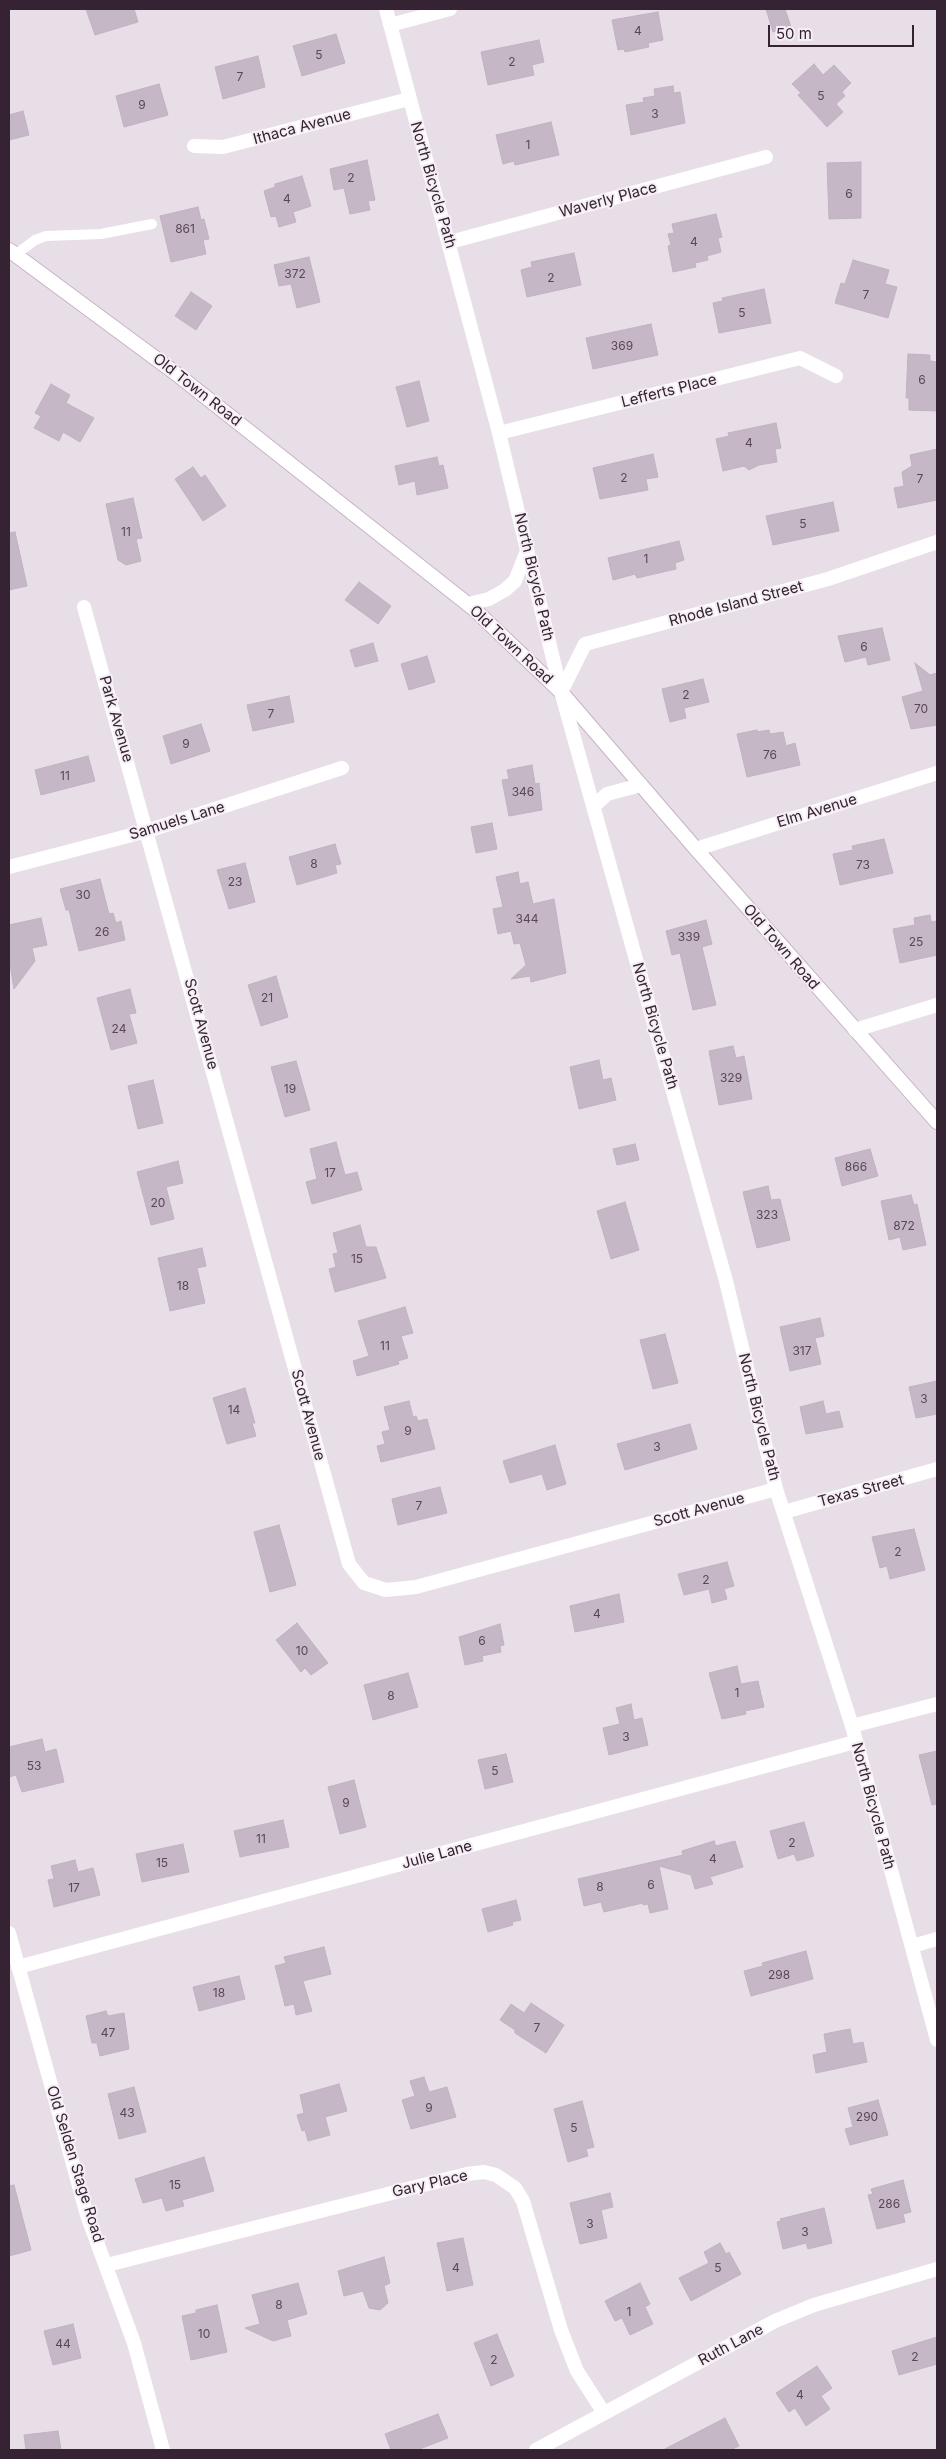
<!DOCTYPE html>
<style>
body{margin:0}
#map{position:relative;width:946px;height:2459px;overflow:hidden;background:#e8dee8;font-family:Inter,sans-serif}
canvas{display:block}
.frame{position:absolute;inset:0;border:10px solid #352232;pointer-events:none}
.scale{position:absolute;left:768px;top:25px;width:146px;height:22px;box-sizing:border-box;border:2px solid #352232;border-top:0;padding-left:6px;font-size:15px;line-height:18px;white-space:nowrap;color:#352232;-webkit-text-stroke:4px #f5eef5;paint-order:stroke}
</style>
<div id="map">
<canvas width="946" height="2459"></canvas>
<div class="frame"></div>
<div class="scale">50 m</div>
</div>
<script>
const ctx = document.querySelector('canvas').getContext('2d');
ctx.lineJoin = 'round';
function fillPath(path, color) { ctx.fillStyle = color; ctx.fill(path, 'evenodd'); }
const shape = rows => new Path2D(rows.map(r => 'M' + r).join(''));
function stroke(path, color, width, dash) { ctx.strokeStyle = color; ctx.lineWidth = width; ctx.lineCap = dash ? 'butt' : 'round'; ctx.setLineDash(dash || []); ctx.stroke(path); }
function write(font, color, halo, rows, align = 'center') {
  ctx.font = font + ' Inter,sans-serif'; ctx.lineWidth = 4; ctx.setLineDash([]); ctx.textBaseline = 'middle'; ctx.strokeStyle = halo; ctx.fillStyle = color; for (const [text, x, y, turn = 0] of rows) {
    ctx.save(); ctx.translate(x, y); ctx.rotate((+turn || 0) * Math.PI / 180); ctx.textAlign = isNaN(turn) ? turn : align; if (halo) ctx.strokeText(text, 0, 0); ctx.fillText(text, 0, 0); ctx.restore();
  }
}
const building = shape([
 [86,9,134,9,138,22,95,35,86,9],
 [766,9,785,9,791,27,773,32,766,9],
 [658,12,663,40,648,43,649,47,625,52,624,49,618,50,612,20,658,12],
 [336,34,345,63,302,76,293,46,336,34],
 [539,40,544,62,532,65,534,75,488,85,481,52,539,40],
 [258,56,265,87,223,99,215,67,258,56],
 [814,64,823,75,834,65,851,83,842,92,845,96,836,104,843,112,827,127,798,95,801,93,792,84,814,64],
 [159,84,168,115,124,127,116,96,159,84],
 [673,86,674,93,680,92,685,123,631,135,626,105,644,102,643,98,655,96,654,89,673,86],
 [23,111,29,135,9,140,9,115,23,111],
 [551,122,559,155,515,165,514,161,503,164,496,135,551,122],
 [367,160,375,200,368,201,370,210,350,214,344,188,334,190,330,169,367,160],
 [861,162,861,218,829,219,827,163,861,162],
 [302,176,311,206,293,212,296,222,279,227,276,216,271,217,264,191,275,187,275,184,302,176],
 [198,207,201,220,204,219,209,239,203,240,206,254,171,262,160,216,198,207],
 [716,214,722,237,718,238,721,252,707,256,708,260,695,263,696,267,673,272,668,246,671,245,668,234,674,233,672,224,716,214],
 [574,253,581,285,527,297,521,270,532,267,531,262,574,253],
 [309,257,320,302,297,308,291,284,279,286,274,265,309,257],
 [853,260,889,270,885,284,897,287,888,318,835,303,841,283,845,284,853,260],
 [764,289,771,323,719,333,713,303,723,301,722,298,764,289],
 [191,292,212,306,196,330,175,316,191,292],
 [651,324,658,355,593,369,586,338,651,324],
 [908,354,930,355,930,361,937,362,937,411,909,410,909,398,906,398,908,354],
 [419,381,429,421,407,427,396,387,419,381],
 [51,384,70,395,66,403,94,418,80,442,63,432,59,441,34,428,41,416,35,413,51,384],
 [776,423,781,448,775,449,777,462,759,465,749,470,744,466,723,471,716,439,729,436,728,433,776,423],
 [937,449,937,500,898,508,894,488,904,486,902,472,912,466,910,455,937,449],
 [653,454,658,477,646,479,648,490,600,499,593,468,653,454],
 [437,457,439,466,443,465,448,488,417,495,415,481,399,485,395,466,437,457],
 [193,467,201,478,205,475,226,506,203,521,175,479,193,467],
 [133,498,142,538,136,539,141,561,126,565,118,560,106,504,133,498],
 [833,502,839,531,773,545,766,516,833,502],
 [15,532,27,586,9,590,9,533,15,532],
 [679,541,684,560,675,563,676,569,637,578,635,574,613,580,608,558,679,541],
 [359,582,391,606,378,624,345,600,359,582],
 [882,628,890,660,868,665,866,657,845,662,838,636,882,628],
 [373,643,378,661,355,667,350,650,373,643],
 [427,656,435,682,409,690,401,664,427,656],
 [915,663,930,675,937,673,937,725,911,729,902,697,923,691,915,663],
 [703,679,709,702,684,708,686,718,670,722,662,689,703,679],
 [289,696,294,722,253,731,247,705,289,696],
 [201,724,210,751,171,764,163,736,201,724],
 [757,730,757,732,769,730,770,734,783,732,786,746,795,743,800,765,747,777,737,734,757,730],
 [88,756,95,781,41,795,35,770,88,756],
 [532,765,535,784,539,783,542,810,509,816,502,780,509,779,507,770,532,765],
 [492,823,497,849,476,853,471,827,492,823],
 [884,839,893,873,840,885,833,854,853,850,852,846,884,839],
 [335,844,341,864,335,865,337,873,297,885,289,857,335,844],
 [245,863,255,902,229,909,217,870,245,863],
 [518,872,520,884,528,882,533,904,554,899,566,973,531,982,530,976,511,979,526,965,520,943,514,944,511,931,498,934,493,909,503,907,496,877,518,872],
 [100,879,109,914,113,913,116,923,121,921,125,940,79,951,69,910,66,910,60,889,100,879],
 [930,915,931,922,937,921,937,955,900,963,893,929,915,925,914,918,930,915],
 [41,918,47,945,32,948,35,961,14,989,9,958,9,925,41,918],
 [706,920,712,944,702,947,716,1005,693,1010,680,953,672,955,666,931,706,920],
 [276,976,288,1017,261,1026,248,985,276,976],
 [130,989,136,1013,129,1014,137,1043,111,1050,97,998,130,989],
 [733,1046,736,1058,744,1056,752,1099,719,1105,709,1051,733,1046],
 [599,1060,603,1080,611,1078,616,1100,579,1109,570,1067,599,1060],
 [296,1061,310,1110,285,1117,271,1067,296,1061],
 [153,1080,163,1123,138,1129,128,1086,153,1080],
 [336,1142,345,1175,357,1172,362,1190,312,1204,306,1182,317,1179,310,1149,336,1142],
 [635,1144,639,1160,617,1165,613,1149,635,1144],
 [870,1149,878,1176,842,1186,835,1158,870,1149],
 [178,1161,183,1183,166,1187,174,1219,151,1225,137,1172,178,1161],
 [768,1186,771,1200,780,1199,790,1240,757,1248,743,1192,768,1186],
 [911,1195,914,1205,917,1204,926,1245,903,1250,900,1237,889,1240,881,1201,911,1195],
 [625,1202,639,1250,611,1259,597,1211,625,1202],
 [360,1225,366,1247,376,1247,386,1278,335,1292,329,1269,336,1267,333,1254,338,1253,333,1233,360,1225],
 [202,1248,206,1266,197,1268,205,1303,170,1311,158,1258,202,1248],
 [405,1307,413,1333,401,1336,408,1358,398,1361,399,1364,357,1376,353,1361,369,1356,358,1321,405,1307],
 [820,1318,824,1336,815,1338,821,1364,790,1371,780,1327,820,1318],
 [665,1334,678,1383,653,1389,640,1340,665,1334],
 [937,1381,937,1414,916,1418,909,1387,937,1381],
 [245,1388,255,1423,252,1423,256,1436,227,1444,213,1398,245,1388],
 [409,1401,413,1417,416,1416,418,1421,427,1419,435,1449,381,1462,377,1446,385,1444,382,1432,390,1430,384,1407,409,1401],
 [823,1401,826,1414,839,1411,843,1427,806,1434,800,1407,823,1401],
 [690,1424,697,1449,625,1470,617,1444,690,1424],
 [555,1445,566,1484,547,1490,542,1474,510,1483,503,1461,555,1445],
 [440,1487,447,1513,398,1525,392,1499,440,1487],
 [279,1525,296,1585,270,1592,254,1532,279,1525],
 [914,1529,925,1570,890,1579,887,1566,880,1568,872,1537,914,1529],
 [727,1562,734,1586,724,1589,727,1599,712,1603,709,1589,684,1595,678,1574,727,1562],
 [619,1594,624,1622,575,1632,570,1606,619,1594],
 [297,1623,328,1663,311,1675,305,1668,301,1672,276,1640,297,1623],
 [500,1624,504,1645,500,1646,501,1652,482,1656,483,1661,465,1665,459,1637,500,1624],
 [737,1666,741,1684,758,1681,764,1707,745,1711,746,1714,722,1719,709,1673,737,1666],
 [408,1673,418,1707,373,1720,364,1685,408,1673],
 [631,1704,634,1720,642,1718,648,1745,609,1755,603,1728,620,1724,616,1708,631,1704],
 [42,1739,45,1752,56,1749,64,1782,22,1792,16,1775,9,1777,9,1747,42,1739],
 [937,1751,937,1804,932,1805,919,1755,937,1751],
 [506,1754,513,1782,485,1789,478,1760,506,1754],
 [354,1780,366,1827,340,1834,328,1787,354,1780],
 [283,1820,289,1847,240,1857,234,1831,283,1820],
 [804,1822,814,1856,797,1861,794,1854,778,1859,770,1831,804,1822],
 [714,1841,716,1846,735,1841,743,1867,710,1877,713,1884,695,1889,691,1875,659,1866,668,1909,650,1913,648,1904,643,1905,643,1903,604,1912,601,1902,584,1906,578,1879,683,1855,682,1851,714,1841],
 [183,1844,189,1872,142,1882,136,1854,183,1844],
 [75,1860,78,1872,93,1868,100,1895,54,1907,48,1880,54,1879,51,1866,75,1860],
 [516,1900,521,1920,512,1922,513,1925,488,1932,482,1909,516,1900],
 [324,1947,331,1974,303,1981,312,2011,296,2015,294,2004,285,2006,275,1966,286,1963,284,1957,324,1947],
 [806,1951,813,1979,751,1996,744,1971,763,1966,762,1963,806,1951],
 [239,1976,245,1999,199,2011,193,1987,239,1976],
 [531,2003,564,2025,546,2053,515,2033,515,2030,500,2020,511,2004,524,2013,531,2003],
 [106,2011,108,2016,124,2013,129,2049,100,2056,97,2043,92,2043,86,2016,106,2011],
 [850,2029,853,2044,863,2042,867,2062,816,2073,813,2055,827,2052,824,2034,850,2029],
 [424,2077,429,2092,447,2087,456,2117,411,2129,402,2100,415,2096,410,2081,424,2077],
 [339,2084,347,2111,325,2117,330,2135,308,2141,305,2130,302,2131,297,2115,304,2113,300,2095,339,2084],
 [134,2087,146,2132,119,2139,108,2094,134,2087],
 [878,2100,888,2135,850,2145,845,2129,853,2127,848,2108,878,2100],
 [582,2101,594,2147,586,2149,588,2156,568,2162,554,2109,582,2101],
 [204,2157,214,2191,182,2200,184,2206,166,2211,162,2198,143,2203,135,2179,204,2157],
 [903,2180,911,2212,903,2214,905,2222,877,2229,868,2195,873,2194,871,2189,903,2180],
 [14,2185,31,2250,9,2256,9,2186,14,2185],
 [610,2193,613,2207,601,2210,607,2238,580,2244,570,2203,610,2193],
 [824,2208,832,2243,808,2249,806,2243,783,2249,777,2222,781,2221,780,2219,824,2208],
 [463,2238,473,2285,447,2291,437,2243,463,2238],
 [720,2243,726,2254,729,2252,741,2274,691,2301,679,2278,709,2263,704,2252,720,2243],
 [384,2257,390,2283,384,2286,388,2303,380,2310,369,2308,363,2291,344,2296,338,2271,384,2257],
 [298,2283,307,2314,287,2320,291,2336,273,2341,245,2328,260,2324,252,2295,298,2283],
 [640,2283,650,2304,645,2307,653,2324,630,2335,622,2318,615,2321,605,2301,640,2283],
 [217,2305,227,2352,191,2360,182,2316,196,2313,196,2310,217,2305],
 [73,2324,81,2358,53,2365,44,2331,73,2324],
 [497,2334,514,2376,491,2386,474,2343,497,2334],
 [937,2337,937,2364,899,2375,892,2351,937,2337],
 [817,2366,832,2388,821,2396,830,2409,806,2426,795,2408,789,2412,776,2393,817,2366],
 [438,2414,448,2438,417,2450,391,2450,385,2434,438,2414],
 [725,2418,739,2446,730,2450,663,2450,725,2418],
 [58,2431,61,2450,26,2450,24,2435,58,2431]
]);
const service = shape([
 [15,255,35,240,46,236,101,234,152,224]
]);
const minor = shape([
 [386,9,499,433,561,692],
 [390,25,450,9],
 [194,146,223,147,409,99],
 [450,242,766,157],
 [499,433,800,358,836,376],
 [84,607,349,1564,364,1583,386,1590,416,1587,776,1489],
 [561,692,585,644,828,579,937,542],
 [696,849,937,773],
 [9,867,147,831,342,768],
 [855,1030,937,1005],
 [784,1512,937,1469],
 [852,1726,937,1704],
 [9,1933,87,2215,134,2343,163,2450],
 [912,1946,937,1939],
 [18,1967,855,1742],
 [107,2265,467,2174,484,2172,496,2175,515,2188,523,2201,561,2330,577,2371,604,2413],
 [536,2450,775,2321,814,2305,937,2269]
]);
const tertiary = shape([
 [468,604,489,599,505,590,515,581,527,551],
 [562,695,726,1281,776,1489,852,1726,937,2040],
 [594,806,607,794,641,785]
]);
const secondary = shape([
 [9,250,174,372,474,609,561,692,696,849,937,1122]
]);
const numberNames = [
 ["4",638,31],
 ["5",319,55],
 ["2",512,62],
 ["7",240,77],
 ["5",821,96],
 ["9",142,105],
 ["3",655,114],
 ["1",528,145],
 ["2",351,178],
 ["6",849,194],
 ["4",287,199],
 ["861",185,229],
 ["4",694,242],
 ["372",295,274],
 ["2",551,278],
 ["7",866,295],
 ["5",742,313],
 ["369",622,346],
 ["6",922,380],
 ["4",749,443],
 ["2",624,478],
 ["7",920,479],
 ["5",803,524],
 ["11",126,532],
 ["1",646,559],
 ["6",864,647],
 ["2",686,695],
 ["70",921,709],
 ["7",271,714],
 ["9",186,744],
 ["76",770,755],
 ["11",65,776],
 ["346",523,792],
 ["8",314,864],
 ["73",863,865],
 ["23",235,882],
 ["30",83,895],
 ["344",527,919],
 ["26",102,932],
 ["339",689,937],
 ["25",916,942],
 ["21",267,998],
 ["24",119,1029],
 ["329",731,1078],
 ["19",290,1089],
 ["866",856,1167],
 ["17",330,1173],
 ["20",158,1203],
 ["323",767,1215],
 ["872",904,1226],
 ["15",357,1259],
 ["18",183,1286],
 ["11",385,1346],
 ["317",802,1351],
 ["3",924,1399],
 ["14",234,1410],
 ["9",408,1431],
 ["3",657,1447],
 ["7",419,1506],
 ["2",898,1552],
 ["2",706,1580],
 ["4",597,1614],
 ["6",482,1641],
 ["10",302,1651],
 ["1",737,1693],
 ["8",391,1696],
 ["3",626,1737],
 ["53",34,1766],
 ["5",495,1771],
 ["9",346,1803],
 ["11",261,1839],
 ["2",792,1843],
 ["4",713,1859],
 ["15",162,1863],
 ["6",651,1885],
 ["8",600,1887],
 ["17",74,1888],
 ["298",779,1975],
 ["18",219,1993],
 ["7",537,2028],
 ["47",108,2033],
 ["9",429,2108],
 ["43",127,2113],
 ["290",867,2117],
 ["5",574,2128],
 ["15",175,2185],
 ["286",889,2204],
 ["3",590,2224],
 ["3",805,2232],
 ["4",456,2268],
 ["5",718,2268],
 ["8",279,2305],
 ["1",629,2312],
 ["10",204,2334],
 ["44",63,2344],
 ["2",915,2357],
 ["2",494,2360],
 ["4",800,2395]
];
const streetNames = [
 ["Ithaca Avenue",302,127,-15],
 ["North Bicycle Path",433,185,74],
 ["Waverly Place",608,200,-15],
 ["Old Town Road",197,390,38],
 ["Lefferts Place",669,391,-14],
 ["North Bicycle Path",534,577,77],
 ["Rhode Island Street",736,604,-15],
 ["Old Town Road",511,645,43],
 ["Park Avenue",116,719,74],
 ["Elm Avenue",817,811,-17],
 ["Samuels Lane",177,821,-17],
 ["Old Town Road",781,947,49],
 ["Scott Avenue",201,1024,75],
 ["North Bicycle Path",655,1026,74],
 ["Scott Avenue",308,1415,75],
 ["North Bicycle Path",759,1417,76],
 ["Texas Street",861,1491,-15],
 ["Scott Avenue",699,1510,-15],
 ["North Bicycle Path",873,1806,75],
 ["Julie Lane",437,1855,-15],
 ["Old Selden Stage Road",75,2164,73],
 ["Gary Place",430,2184,-13],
 ["Ruth Lane",731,2345,-28]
];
fillPath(building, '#c5b7c5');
stroke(building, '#c0b2c0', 1);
stroke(secondary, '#c6b3c4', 16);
stroke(service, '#fff', 10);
stroke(minor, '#fff', 14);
stroke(tertiary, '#fff', 14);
stroke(secondary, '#fff', 14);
write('12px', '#594757', null, numberNames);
write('15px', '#352232', '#f5eef5', streetNames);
</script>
